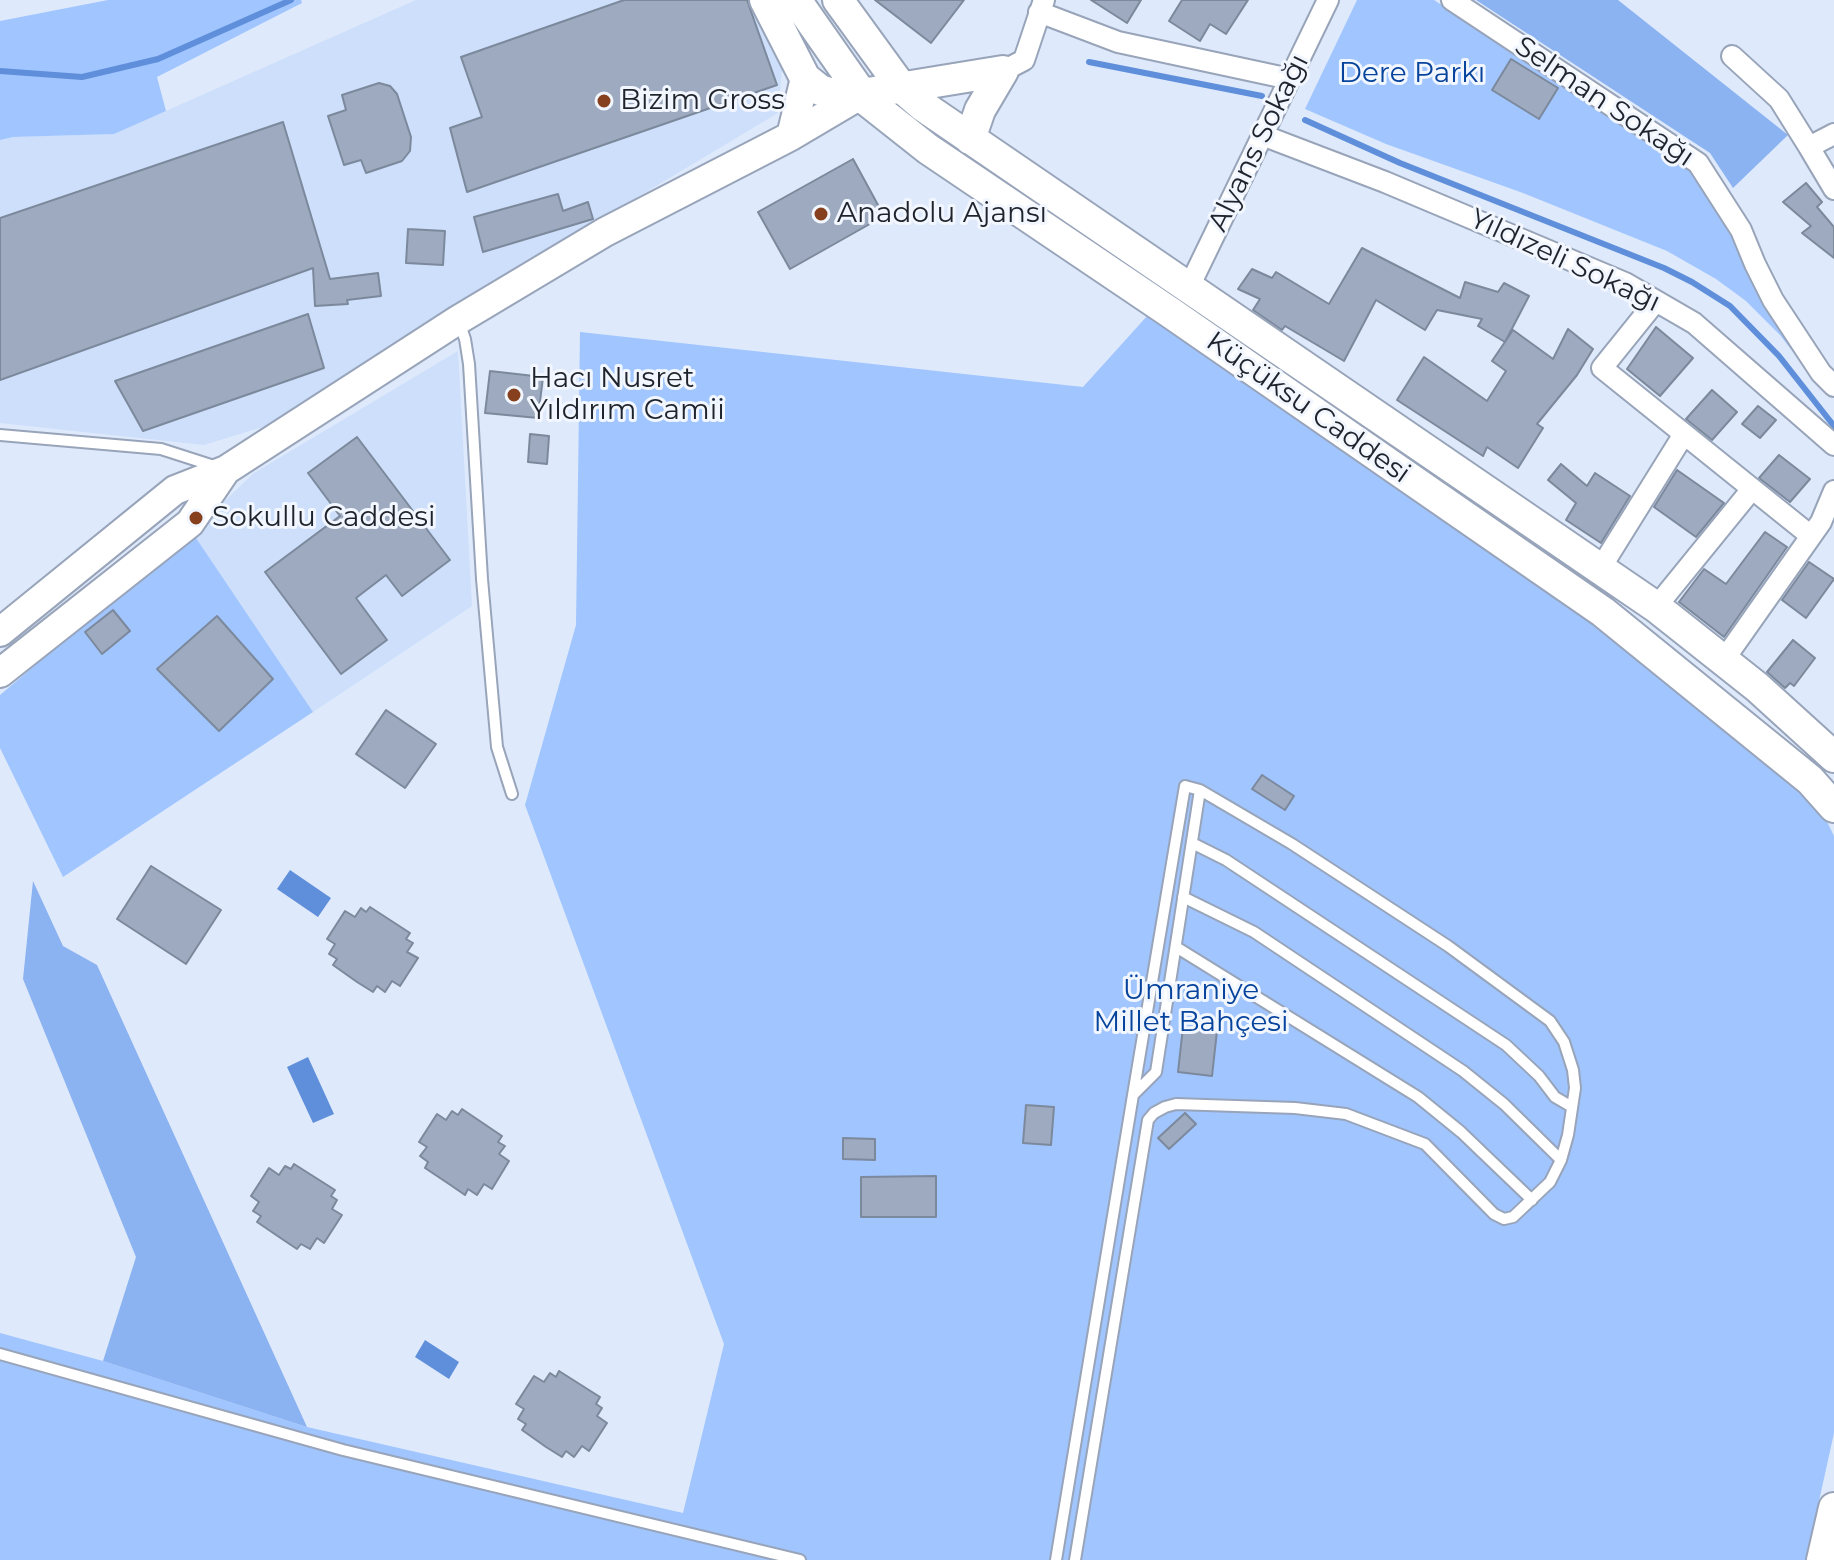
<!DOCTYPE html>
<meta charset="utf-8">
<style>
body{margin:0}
canvas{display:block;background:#dee9fb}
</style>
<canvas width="1834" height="1560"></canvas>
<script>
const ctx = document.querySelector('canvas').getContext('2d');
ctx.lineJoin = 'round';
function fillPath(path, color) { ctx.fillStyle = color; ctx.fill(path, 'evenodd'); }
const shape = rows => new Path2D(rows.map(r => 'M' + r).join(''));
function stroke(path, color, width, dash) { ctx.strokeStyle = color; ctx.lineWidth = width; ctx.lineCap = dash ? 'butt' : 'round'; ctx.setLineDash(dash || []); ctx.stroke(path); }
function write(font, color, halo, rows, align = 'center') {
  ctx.font = font + ' Montserrat,sans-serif'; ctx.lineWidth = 6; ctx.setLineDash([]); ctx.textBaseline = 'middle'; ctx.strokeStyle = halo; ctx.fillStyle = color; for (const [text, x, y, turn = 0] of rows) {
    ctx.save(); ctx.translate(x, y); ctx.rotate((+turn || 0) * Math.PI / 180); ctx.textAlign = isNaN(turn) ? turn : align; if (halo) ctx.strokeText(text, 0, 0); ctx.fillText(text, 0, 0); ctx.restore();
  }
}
const built = shape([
 [416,0,754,0,784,49,778,113,509,274,269,425,204,445,0,423,0,140,13,137,114,134],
 [458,351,472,606,313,712,192,532,254,473]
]);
const green = shape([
 [108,0,301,0,302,3,157,77,166,111,114,134,13,137,0,140,0,21],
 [1357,0,1434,0,1692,170,1722,214,1744,264,1758,288,1806,362,1803,365,1780,335,1746,301,1716,279,1667,251,1523,193,1386,144,1305,109],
 [1148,315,1589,609,1818,803,1834,836,1834,1433,1806,1560,0,1560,0,1333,103,1361,307,1427,683,1513,724,1344,525,805,576,625,580,332,1083,387],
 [192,532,313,712,63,877,0,748,0,695]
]);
const forest = shape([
 [1476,0,1618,0,1788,135,1733,188,1710,153],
 [33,881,63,946,97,965,307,1427,103,1361,136,1257,23,979]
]);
const water = shape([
 [290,870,331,898,318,917,277,889],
 [308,1057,334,1114,313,1123,287,1067],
 [425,1340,459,1362,449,1379,415,1357]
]);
const stream = shape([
 [1089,62,1262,96],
 [0,71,82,77,158,59,291,0],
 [1305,120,1400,163,1664,268,1692,282,1730,306,1779,356,1834,426]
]);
const building = shape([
 [624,0,747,0,777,85,467,192,450,128,482,117,461,57,624,0],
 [875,0,964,0,931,43,875,0],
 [1091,0,1141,0,1127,23,1091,0],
 [1182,0,1248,0,1226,34,1210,24,1200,41,1169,21,1182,0],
 [1511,59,1558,88,1539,119,1492,90,1511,59],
 [379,83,390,86,397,94,411,137,410,151,402,161,366,173,361,160,344,165,328,116,346,110,342,95,379,83],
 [283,122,330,279,378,273,381,296,347,300,348,304,315,306,313,268,0,380,0,218,283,122],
 [853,159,884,216,790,269,758,212,853,159],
 [1806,183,1822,202,1817,207,1834,227,1834,258,1802,233,1811,226,1783,202,1806,183],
 [558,194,563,211,588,202,593,219,483,252,474,217,558,194],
 [408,229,445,231,443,265,406,263,408,229],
 [1362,248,1460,298,1465,282,1498,292,1504,283,1529,296,1505,342,1478,326,1482,319,1437,310,1425,330,1376,300,1344,361,1285,326,1282,330,1253,310,1260,299,1238,289,1252,269,1272,278,1276,272,1329,304,1362,248],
 [308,314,324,368,143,431,115,381,308,314],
 [1656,327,1693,358,1660,396,1627,369,1656,327],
 [1568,329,1593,349,1577,375,1537,424,1543,428,1518,468,1487,447,1483,456,1397,400,1424,357,1487,401,1506,371,1492,361,1513,330,1553,359,1568,329],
 [490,371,543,377,538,418,485,413,490,371],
 [1712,390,1737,412,1712,440,1686,419,1712,390],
 [1758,406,1776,420,1760,438,1742,424,1758,406],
 [530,434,549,436,547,464,528,462,530,434],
 [357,437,450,560,402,596,386,575,356,598,387,640,341,674,265,572,340,516,308,473,357,437],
 [1779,455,1810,479,1790,502,1759,478,1779,455],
 [1561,464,1587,486,1595,473,1630,496,1601,543,1566,520,1576,503,1548,480,1561,464],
 [1677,470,1724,503,1696,537,1654,507,1677,470],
 [1765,532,1787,547,1724,637,1679,602,1704,569,1726,584,1765,532],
 [1809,562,1834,579,1806,618,1782,600,1809,562],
 [113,610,130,631,102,654,85,632,113,610],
 [217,616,273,679,219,731,157,669,217,616],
 [1793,640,1815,658,1794,686,1790,683,1785,688,1767,672,1793,640],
 [386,710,436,744,405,788,356,754,386,710],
 [1262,775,1294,796,1285,810,1252,789,1262,775],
 [151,866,221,910,186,964,117,919,151,866],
 [370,907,410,933,406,939,413,943,407,952,418,958,400,986,392,981,385,992,377,986,373,992,357,982,333,965,337,959,329,954,335,944,327,939,345,911,355,917,361,908,366,912,370,907],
 [1183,1027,1217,1031,1212,1076,1178,1072,1183,1027],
 [1026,1105,1054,1107,1051,1145,1023,1143,1026,1105],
 [462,1109,502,1136,498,1142,505,1146,499,1154,509,1161,492,1189,484,1184,477,1195,468,1189,465,1195,449,1184,425,1168,428,1162,420,1156,427,1147,419,1142,437,1114,446,1120,452,1111,458,1115,462,1109],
 [1185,1113,1196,1124,1169,1149,1158,1138,1185,1113],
 [843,1138,875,1139,875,1160,843,1159,843,1138],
 [294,1164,335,1190,331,1196,337,1200,332,1209,342,1215,324,1243,317,1238,310,1249,301,1244,297,1249,282,1239,257,1222,261,1216,253,1211,259,1202,251,1196,269,1168,279,1175,285,1166,291,1169,294,1164],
 [936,1176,936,1217,861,1217,861,1177,936,1176],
 [559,1371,600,1397,596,1404,602,1408,597,1416,607,1423,589,1451,582,1446,574,1457,566,1451,562,1457,546,1447,522,1430,526,1424,518,1419,524,1409,516,1404,534,1376,544,1382,550,1373,556,1377,559,1371]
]);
const lane = shape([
 [459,322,465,339,469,364,482,579,497,747,512,794],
 [0,435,161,449,217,467],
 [1192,843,1226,860,1506,1045,1539,1076,1555,1097,1572,1107],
 [1183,897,1254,932,1463,1071,1504,1104,1561,1160],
 [1176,947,1418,1097,1461,1132,1532,1200],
 [0,1354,343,1450,800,1560],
 [1056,1560,1133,1095,1185,786,1200,790,1156,1072,1133,1095],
 [1075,1560,1148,1120,1154,1113,1165,1107,1176,1104,1295,1108,1346,1114,1425,1144,1494,1214,1504,1219,1513,1217,1550,1182,1561,1160,1568,1135,1575,1088,1573,1070,1564,1042,1550,1021,1448,946,1292,844,1200,790]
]);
const street = shape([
 [1452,0,1698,163,1741,230,1755,264,1773,300,1821,373,1834,386],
 [1039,12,1118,42,1290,79],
 [1732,56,1779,99,1809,147],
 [1003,71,1024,60,1044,0],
 [1834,134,1809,147,1834,189],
 [1262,135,1385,182,1625,283,1694,323,1834,445],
 [1189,287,1328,0],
 [1656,301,1602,368,1811,536],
 [1600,569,1684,434],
 [1656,607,1752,489],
 [1723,661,1821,522,1834,491]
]);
const secondary = shape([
 [791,136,805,78],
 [0,632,175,490,226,470,458,320,605,232,791,136,862,94],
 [0,673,190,523,226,470]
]);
const primary = shape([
 [765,0,805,78,820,90,833,94,862,94,1003,71,980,110,970,139],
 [796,0,866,100,928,149,1171,313,1603,612,1810,780,1834,807],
 [838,0,902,88,923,106,1656,607,1757,687,1834,757],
 [1822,1560,1834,1508]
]);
const markers = [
 [604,101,8,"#86401d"],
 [821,214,8,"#86401d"],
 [514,395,8,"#86401d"],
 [196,518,8,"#86401d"]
];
const parkNames = [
 ["Dere Parkı",1412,74],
 ["Ümraniye",1191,991],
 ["Millet Bahçesi",1191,1023]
];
const poiNames = [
 ["Bizim Gross",620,101],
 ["Anadolu Ajansı",837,214],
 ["Hacı Nusret",530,379],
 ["Yıldırım Camii",530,411],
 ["Sokullu Caddesi",212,518]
];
const streetNames = [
 ["Selman Sokağı",1604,102,34],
 ["Alyans Sokağı",1259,143,-64],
 ["Yıldızeli Sokağı",1565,261,25],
 ["Küçüksu Caddesi",1308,408,35]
];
fillPath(built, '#cddffb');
fillPath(green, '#a0c5ff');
fillPath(forest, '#8bb2f1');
fillPath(water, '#5f8fdb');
stroke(stream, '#5f8fdb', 6);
fillPath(building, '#9daabf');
stroke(building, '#7c899c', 2);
stroke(lane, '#98a4b9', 14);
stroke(street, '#98a4b9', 24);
stroke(secondary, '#98a4b9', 32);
stroke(primary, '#98a4b9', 34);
stroke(lane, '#fff', 10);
stroke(street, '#fff', 20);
stroke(secondary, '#fff', 28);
stroke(primary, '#fff', 30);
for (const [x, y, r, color] of markers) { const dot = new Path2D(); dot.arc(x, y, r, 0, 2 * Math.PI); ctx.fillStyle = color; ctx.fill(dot); stroke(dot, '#f1f6ff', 3); }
write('28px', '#06439c', '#f1f6ff', parkNames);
write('28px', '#1f242c', '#f1f6ff', poiNames, 'left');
write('28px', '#1f242c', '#f1f6ff', streetNames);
</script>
